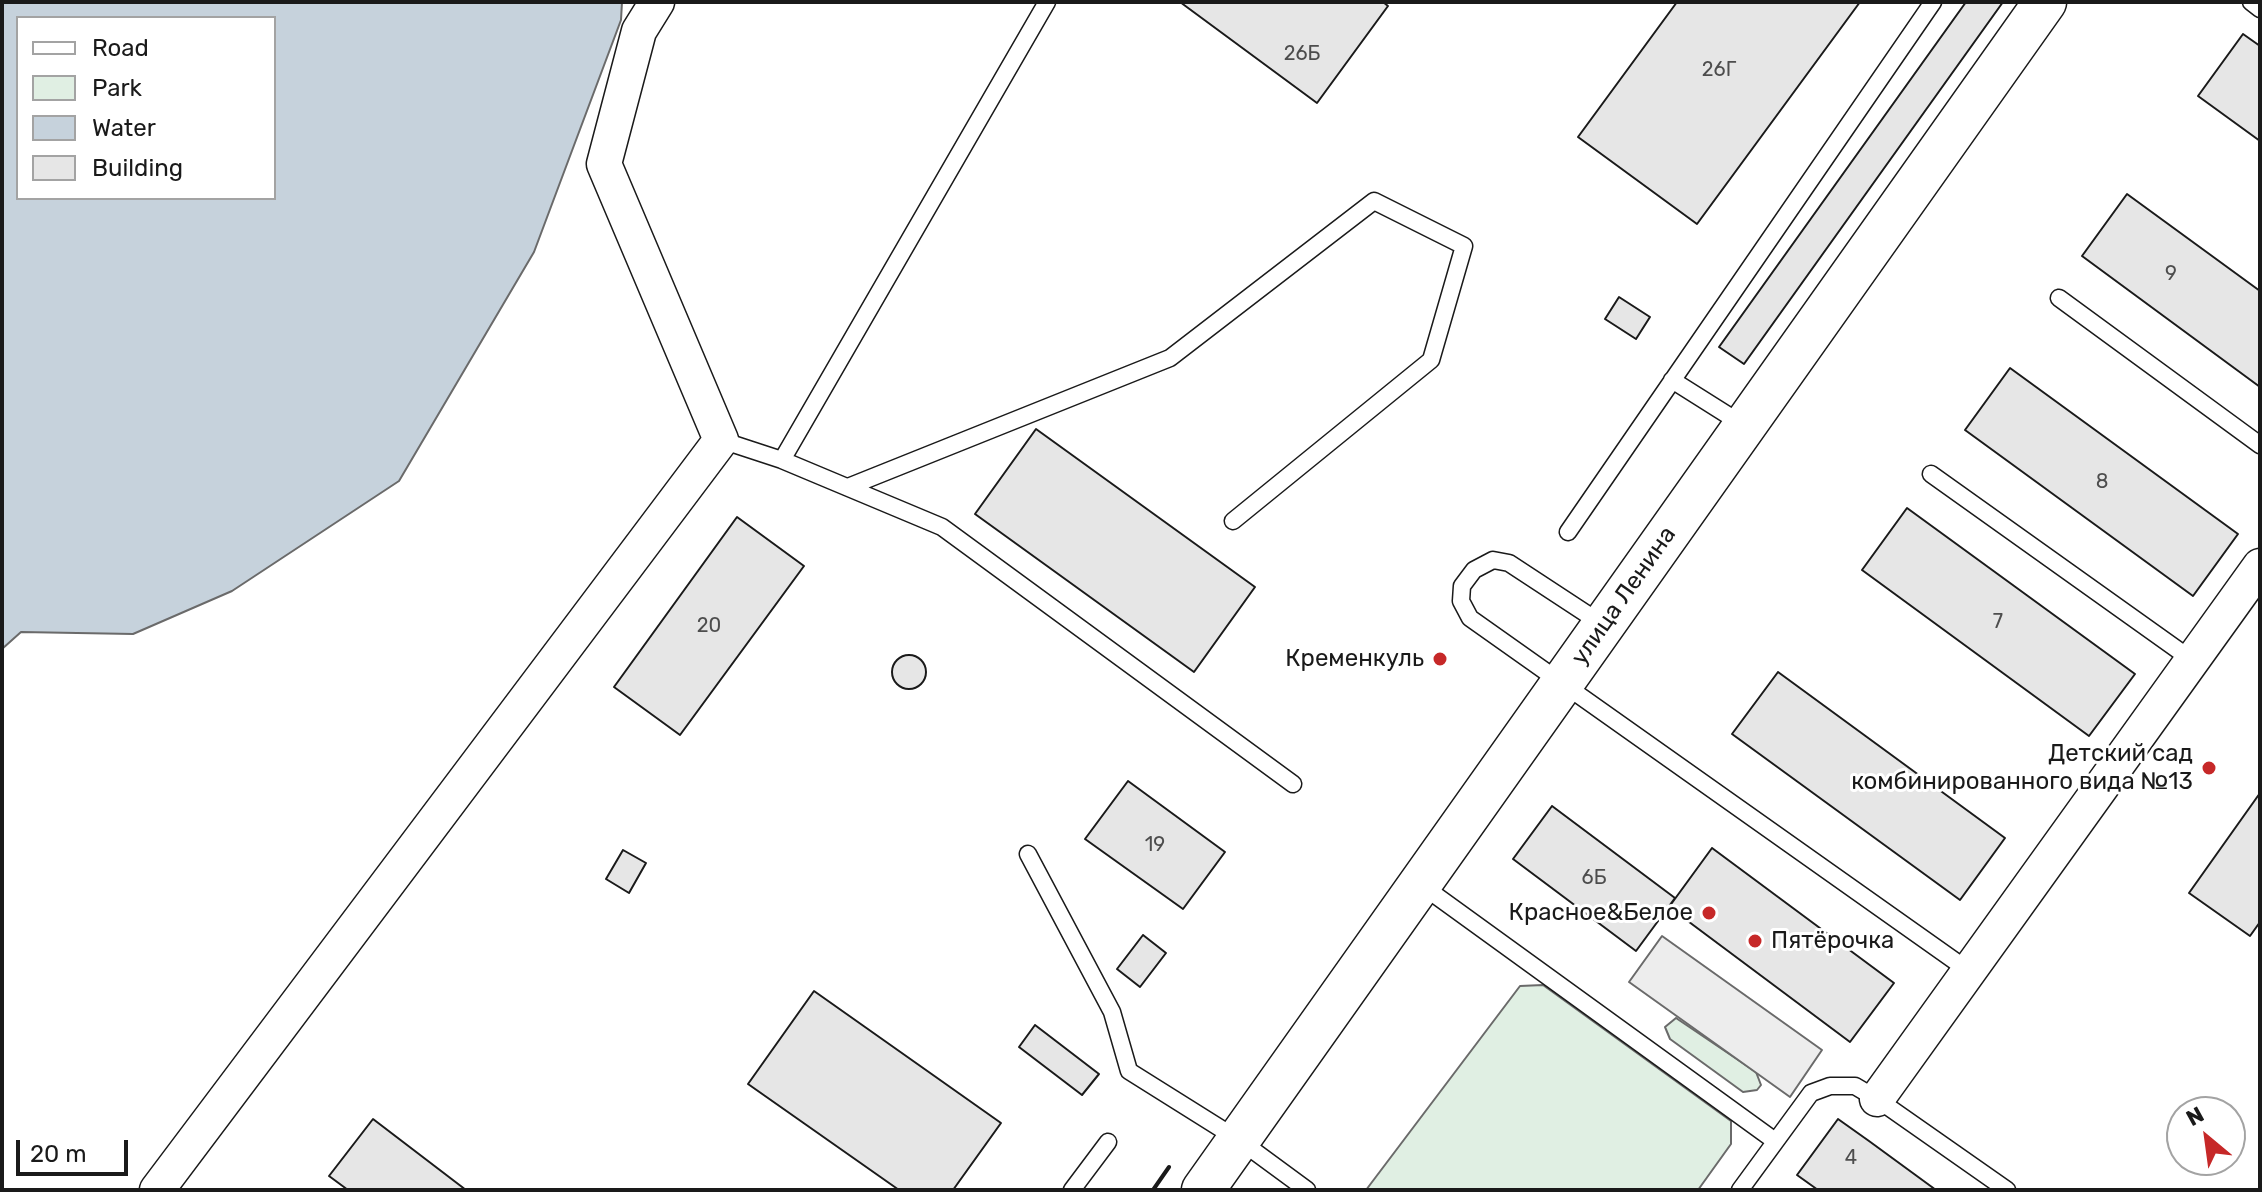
<!DOCTYPE html>
<meta charset="utf-8">
<style>
body{margin:0}
#map{position:relative;width:2262px;height:1192px;overflow:hidden;background:#fff;font-family:Rubik,sans-serif}
canvas{display:block}
.frame{position:absolute;inset:0;border:4px solid #1a1a1a;pointer-events:none}
.legend{position:absolute;left:16px;top:16px;width:260px;height:184px;box-sizing:border-box;background:#fff;border:2px solid #a3a3a3;margin:0;padding:10px 14px;list-style:none;font-size:24px;color:#1a1a1a}
.legend li{display:flex;align-items:center;gap:16px;height:40px}
.legend b{width:40px;border:2px solid #a3a3a3}
.north{position:absolute;left:2166px;top:1096px;width:80px;height:80px;box-sizing:border-box;background:#fff;border:2px solid #a3a3a3;border-radius:50%;rotate:331deg;font-size:22px;font-weight:700;line-height:32px;text-align:center;color:#1a1a1a}
.north::after{content:'';display:block;margin:auto;width:28px;height:36px;background:#c62828;clip-path:polygon(50% 0,100% 100%,50% 72%,0 100%)}
.scale{position:absolute;left:16px;top:1140px;width:112px;height:36px;box-sizing:border-box;border:4px solid #1a1a1a;border-top:0;padding-left:10px;font-size:24px;line-height:28px;white-space:nowrap;color:#1a1a1a;-webkit-text-stroke:6px #fff;paint-order:stroke}
</style>
<div id="map">
<canvas width="2262" height="1192"></canvas>
<div class="frame"></div>
<ul class="legend">
<li><b style="height:10px;background:#fff"></b>Road</li>
<li><b style="height:22px;background:#e0efe3"></b>Park</li>
<li><b style="height:22px;background:#c6d2dc"></b>Water</li>
<li><b style="height:22px;background:#e6e6e6"></b>Building</li>
</ul>
<div class="north">N</div>
<div class="scale">20 m</div>
</div>
<script>
const ctx = document.querySelector('canvas').getContext('2d');
ctx.lineJoin = 'round';
function fillPath(path, color) { ctx.fillStyle = color; ctx.fill(path, 'evenodd'); }
const shape = rows => new Path2D(rows.map(r => 'M' + r).join(''));
function stroke(path, color, width, dash) { ctx.strokeStyle = color; ctx.lineWidth = width; ctx.lineCap = dash ? 'butt' : 'round'; ctx.setLineDash(dash || []); ctx.stroke(path); }
function write(font, color, halo, rows, align = 'center') {
  ctx.font = font + ' Rubik,sans-serif'; ctx.lineWidth = 6; ctx.setLineDash([]); ctx.textBaseline = 'middle'; ctx.strokeStyle = halo; ctx.fillStyle = color; for (const [text, x, y, turn = 0] of rows) {
    ctx.save(); ctx.translate(x, y); ctx.rotate((+turn || 0) * Math.PI / 180); ctx.textAlign = isNaN(turn) ? turn : align; if (halo) ctx.strokeText(text, 0, 0); ctx.fillText(text, 0, 0); ctx.restore();
  }
}
const green = shape([
 [1543,985,1731,1121,1731,1144,1698,1190,1366,1190,1520,986,1543,985],
 [1676,1018,1756,1072,1761,1085,1757,1090,1743,1092,1670,1039,1665,1027,1676,1018]
]);
const parking = shape([
 [1662,936,1822,1050,1790,1097,1629,982,1662,936]
]);
const water = shape([
 [2,2,622,2,621,20,534,252,399,481,232,591,133,634,21,632,2,649,2,2],
 [18,18,274,18,274,198,18,198,18,18]
]);
const building = shape([
 [1180,2,1383,2,1388,6,1317,103,1180,2],
 [1677,2,1860,2,1697,224,1578,137,1677,2],
 [1966,2,2003,2,1744,364,1719,347,1966,2],
 [2243,34,2260,46,2260,141,2198,96,2243,34],
 [2127,194,2260,291,2260,387,2082,256,2127,194],
 [1619,297,1650,317,1636,339,1605,319,1619,297],
 [2010,368,2238,534,2193,596,1965,430,2010,368],
 [1036,429,1255,587,1194,672,975,514,1036,429],
 [1907,508,2135,674,2089,736,1862,570,1907,508],
 [737,517,804,566,680,735,614,687,737,517],
 '892 672a17 17 0 1 1 34 0a17 17 0 1 1-34 0Z',
 [1778,672,2005,838,1960,900,1732,734,1778,672],
 [1128,781,1225,852,1183,909,1085,839,1128,781],
 [2260,793,2260,922,2250,936,2189,893,2260,793],
 [1552,806,1675,898,1636,951,1513,859,1552,806],
 [1712,848,1894,983,1850,1042,1669,907,1712,848],
 [623,850,646,863,629,893,606,879,623,850],
 [1143,935,1166,953,1140,987,1117,969,1143,935],
 [814,991,1001,1123,953,1190,899,1190,748,1084,814,991],
 [1035,1025,1099,1074,1082,1095,1019,1047,1035,1025],
 [373,1119,466,1190,348,1190,329,1176,373,1119],
 [1838,1119,1869,1141,1936,1190,1818,1190,1797,1175,1838,1119]
]);
const service = shape([
 [2251,2,2260,9],
 [2059,298,2260,445],
 [1672,380,1745,426],
 [721,440,782,460,942,527,1293,784],
 [782,460,1047,2],
 [1931,474,2192,660],
 [848,487,1170,358,1374,201,1464,246,1431,360,1233,521],
 [1568,532,1933,2],
 [1602,624,1509,563,1493,560,1474,570,1462,586,1461,601,1470,618,1969,971],
 [1028,854,1112,1012,1129,1071,1239,1140,1307,1190],
 [1420,884,1775,1141],
 [1072,1190,1108,1142],
 [1740,1190,1811,1093,1830,1086,1855,1086,1877,1099,2007,1190]
]);
const minor = shape([
 [1877,1099,2260,566],
 [157,1190,721,440,604,164,639,31,657,2]
]);
const tertiary = shape([
 [1203,1190,2045,2]
]);
const wall = shape([
 [1153,1190,1169,1167]
]);
const markers = [
 [1440,659,8,"#c62828"],
 [2209,768,8,"#c62828"],
 [1709,913,8,"#c62828"],
 [1755,941,8,"#c62828"]
];
const numberNames = [
 ["26Б",1302,54],
 ["26Г",1719,70],
 ["9",2171,274],
 ["8",2102,482],
 ["7",1998,622],
 ["20",709,626],
 ["19",1155,845],
 ["6Б",1594,878],
 ["4",1851,1158]
];
const streetNames = [
 ["улица Ленина",1624,596,-55]
];
const poiNames = [
 ["Кременкуль",1424,659],
 ["Детский сад",2193,754],
 ["комбинированного вида №13",2193,782],
 ["Красное&Белое",1693,913],
 ["Пятёрочка",1771,941,"left"]
];
fillPath(green, '#e0efe3');
stroke(green, '#6a6a6a', 2);
fillPath(parking, '#ededed');
stroke(parking, '#6a6a6a', 2);
fillPath(water, '#c6d2dc');
stroke(water, '#6a6a6a', 2);
fillPath(building, '#e6e6e6');
stroke(building, '#1a1a1a', 2);
stroke(service, '#1a1a1a', 19);
stroke(minor, '#1a1a1a', 37);
stroke(tertiary, '#1a1a1a', 45);
stroke(service, '#fff', 16);
stroke(minor, '#fff', 34);
stroke(tertiary, '#fff', 42);
stroke(wall, '#1a1a1a', 4);
for (const [x, y, r, color] of markers) { const dot = new Path2D(); dot.arc(x, y, r, 0, 2 * Math.PI); ctx.fillStyle = color; ctx.fill(dot); stroke(dot, '#fff', 3); }
write('20px', '#4d4d4d', null, numberNames);
write('24px', '#1a1a1a', '#fff', streetNames);
write('24px', '#1a1a1a', '#fff', poiNames, 'right');
</script>
